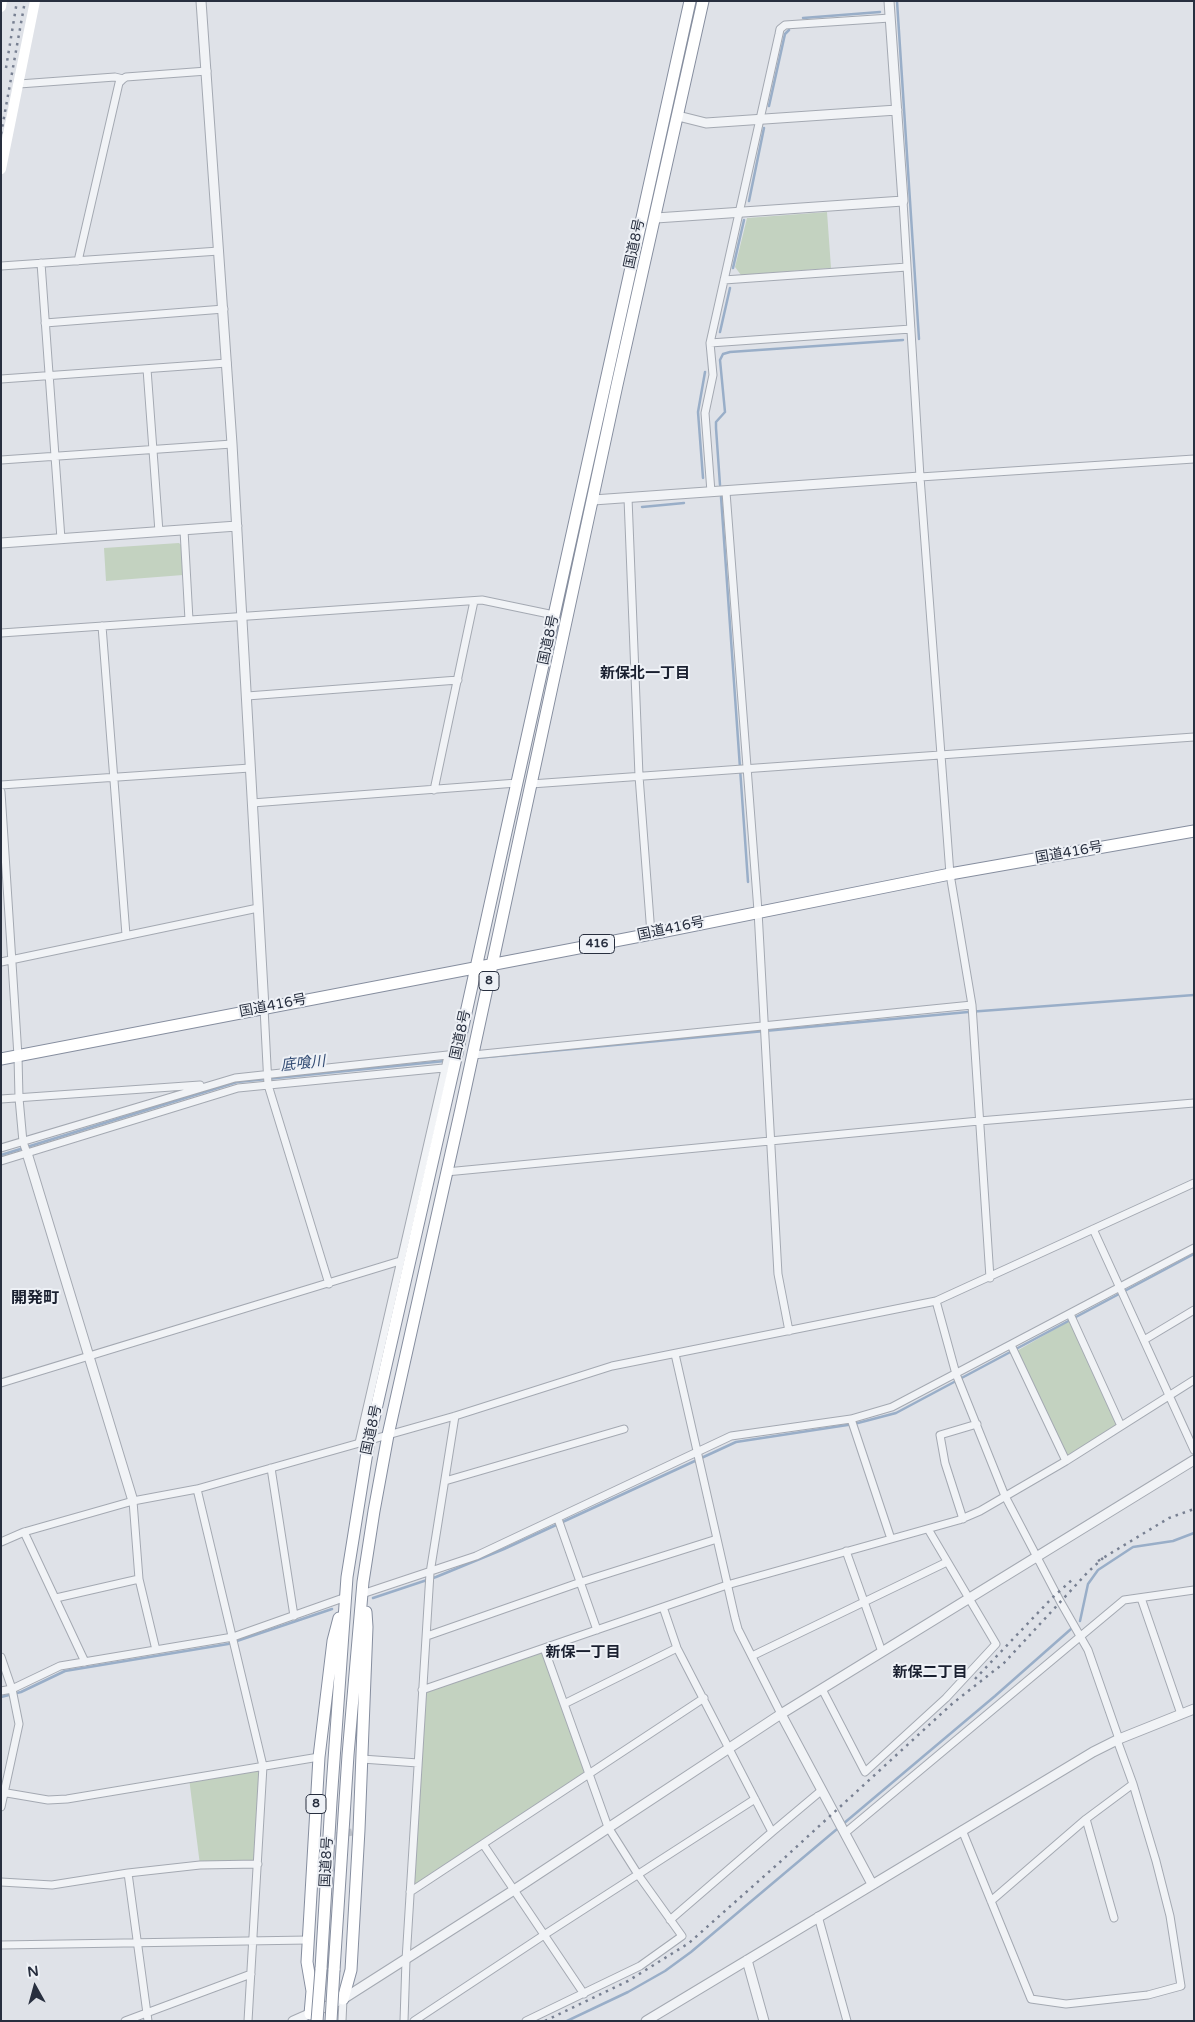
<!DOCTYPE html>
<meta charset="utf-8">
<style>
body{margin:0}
#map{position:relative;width:1195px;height:2022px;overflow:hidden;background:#dfe2e8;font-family:"Varela Round",sans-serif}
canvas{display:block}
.frame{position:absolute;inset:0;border:2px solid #282f3f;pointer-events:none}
.north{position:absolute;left:10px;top:1962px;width:50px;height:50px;-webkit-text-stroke:4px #eef1f6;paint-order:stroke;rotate:353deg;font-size:14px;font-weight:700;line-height:20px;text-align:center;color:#282f3f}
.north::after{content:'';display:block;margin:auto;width:18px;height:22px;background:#282f3f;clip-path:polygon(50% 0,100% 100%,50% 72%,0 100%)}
</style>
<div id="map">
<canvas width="1195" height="2022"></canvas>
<div class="frame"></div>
<div class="north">N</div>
</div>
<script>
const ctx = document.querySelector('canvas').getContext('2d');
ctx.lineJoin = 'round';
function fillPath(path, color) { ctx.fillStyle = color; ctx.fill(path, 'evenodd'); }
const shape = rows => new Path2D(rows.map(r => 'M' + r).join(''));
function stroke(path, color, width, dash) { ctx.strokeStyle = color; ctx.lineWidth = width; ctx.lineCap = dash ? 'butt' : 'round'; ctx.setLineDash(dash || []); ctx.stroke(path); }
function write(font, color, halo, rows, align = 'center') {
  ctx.font = font + ' "Varela Round","Noto Sans JP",sans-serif'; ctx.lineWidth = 4; ctx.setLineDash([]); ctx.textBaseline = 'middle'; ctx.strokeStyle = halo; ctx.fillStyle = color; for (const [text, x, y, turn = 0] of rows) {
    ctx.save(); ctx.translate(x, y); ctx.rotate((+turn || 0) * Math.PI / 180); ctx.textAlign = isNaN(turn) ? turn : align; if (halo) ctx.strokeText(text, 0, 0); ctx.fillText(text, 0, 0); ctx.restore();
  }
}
const green = shape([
 [827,212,831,268,741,275,735,267,747,218],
 [179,543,181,545,183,575,106,581,104,548],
 [1069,1321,1121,1426,1068,1460,1015,1352],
 [544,1648,589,1774,410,1892,422,1690],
 [260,1767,258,1864,200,1865,189,1778]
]);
const stream = shape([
 [897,1,919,339],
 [803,18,880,12],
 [769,106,785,34,789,30],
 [749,201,764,128],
 [733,268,744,220],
 [720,332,730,288],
 [703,478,698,412,705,372],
 [720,485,716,428,716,422,725,412,720,360,723,354,730,352,903,340],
 [721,497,748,882],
 [642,507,684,503],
 [476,1058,968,1012,1194,995],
 [1,1155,237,1082,445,1061],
 [373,1598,436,1577,504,1549,736,1442,854,1424,896,1413,1194,1254],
 [1080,1621,1088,1584,1098,1570,1133,1547,1173,1541,1194,1533],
 [1,1697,21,1692,65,1671,228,1644,332,1609],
 [567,2021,628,1992,665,1971,691,1952,995,1696,1071,1629]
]);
const minorTunnel = shape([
 [327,1838,352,1832]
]);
const minor = shape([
 [19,84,115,77,123,79,126,77,207,71],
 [903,201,920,477,950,874,972,1005,990,1278],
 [78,261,119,83,123,79],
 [41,263,61,539],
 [1,266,219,251],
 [724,280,907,267],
 [45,323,224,309],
 [710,343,911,329],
 [147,369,159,532],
 [1,379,227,363],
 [1,460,232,444],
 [920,477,1194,459],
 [711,492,705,413,713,375,710,343,779,34,780,29,785,25,890,18],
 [726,492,758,911,778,1274,789,1331],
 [628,498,639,776,651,934],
 [184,530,189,620],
 [102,626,126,935],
 [1,633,482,600,554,615],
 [247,696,458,680],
 [531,784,1194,737],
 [1,785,250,768],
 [434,790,474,601],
 [1,792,18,1056,19,1098,23,1142,27,1153],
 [252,803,517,783],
 [1,962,258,908],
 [264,1008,268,1085,329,1284],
 [473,1055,972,1005],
 [1,1099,200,1085],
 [1,1148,235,1078,457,1054],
 [1,1161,238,1088,454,1067],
 [446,1172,979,1121,1194,1103],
 [1093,1229,1194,1450],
 [936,1301,956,1374,1005,1496,1060,1601,1088,1650,1119,1739],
 [1070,1314,1121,1426],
 [1144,1340,1194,1310],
 [1011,1345,1066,1461],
 [675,1354,735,1618,738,1629,781,1714],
 [1,1383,400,1261],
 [851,1419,891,1539],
 [359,1443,448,1056],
 [271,1468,294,1616],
 [445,1481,624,1429],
 [197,1489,263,1766,248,2021],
 [133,1501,139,1579,156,1650],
 [558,1519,597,1630],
 [963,1519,945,1463,940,1435,977,1424],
 [24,1532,85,1662],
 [1,1542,24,1532,133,1501,197,1489,455,1416,612,1366,936,1301,1194,1183],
 [846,1551,882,1652],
 [362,1594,476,1556,731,1436,851,1419,892,1407,1194,1248],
 [56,1598,139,1579],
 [1141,1598,1181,1714],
 [663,1607,677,1648,772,1832,670,1920],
 [427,1636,581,1582,717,1539],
 [752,1656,947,1562],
 [1,1657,12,1689,19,1724,1,1807],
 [822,1689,865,1772,946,1698,996,1644,928,1529],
 [422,1690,727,1585,959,1520,980,1511,1066,1461,1194,1380],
 [1,1691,12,1689,60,1666,233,1637,346,1597],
 [564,1704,677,1648],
 [362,1759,418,1763],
 [1,1792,48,1800,67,1799,319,1757],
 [1086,1819,1114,1918],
 [962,1830,1031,1999,1066,2004,1148,1995,1181,1986,1170,1916,1156,1861,1133,1784,1117,1740],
 [772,1832,822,1790],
 [845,1833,1124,1600,1194,1590],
 [483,1844,584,1994],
 [128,1873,148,2021],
 [1,1882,52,1885,128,1873,200,1865,258,1864],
 [410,1892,704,1698],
 [991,1901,1086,1819,1133,1784],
 [818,1916,847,2021],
 [1,1945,308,1940],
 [125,2021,251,1974],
 [342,2021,343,1999],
 [404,2021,406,1960,430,1573,455,1416],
 [414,2021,544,1935,755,1799],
 [526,2021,640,1966,682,1936,639,1876,608,1827,544,1648]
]);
const tertiary = shape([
 [201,1,232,444,264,1008],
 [678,116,706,123,897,110],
 [656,218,903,201,889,1],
 [593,500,920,477],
 [1,543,237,526],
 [27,1153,133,1501],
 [781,1714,872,1884],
 [747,1960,764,2021],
 [293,2021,343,1999,514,1890,781,1714,1194,1460],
 [646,2021,1093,1752,1119,1739,1194,1709]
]);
const secondary = shape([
 [1,7,2,1],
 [1,169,35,1]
]);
const trunk = shape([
 [1,1059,651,934,950,874,1194,831],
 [321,1969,331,1802,347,1577,369,1440,454,1067,690,1],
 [334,1970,348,1755,363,1582,374,1511,388,1435,461,1109,617,385,703,1],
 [343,1999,351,1970,359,1830,367,1627,366,1612],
 [310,2014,312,1991,307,1962,319,1757,333,1641,339,1618]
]);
const rail = shape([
 [6,68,17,1],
 [1,134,25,1],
 [1098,1561,1169,1518,1194,1509],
 [975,1679,1052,1598,1073,1579],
 [545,2021,628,1981,689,1943,780,1862,953,1703,1004,1663,1087,1573,1103,1558]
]);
const trunkBridge = shape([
 [317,2021,321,1969],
 [331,2021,334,1970]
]);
const shields = [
 [597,944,35],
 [489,981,20],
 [316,1804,20]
];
const shieldNames = [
 ["416",597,944],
 ["8",489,981],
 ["8",316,1804]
];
const streetNames = [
 ["国道8号",635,244,-78],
 ["国道8号",549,640,-78],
 ["国道416号",1069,853,-10],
 ["国道416号",671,929,-12],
 ["国道416号",273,1006,-11],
 ["国道8号",461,1035,-78],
 ["国道8号",372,1430,-78],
 ["国道8号",327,1862,-87]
];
const neighbourhoodNames = [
 ["新保北一丁目",645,674],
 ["新保一丁目",583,1653],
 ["新保二丁目",930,1673]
];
const waterNames = [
 ["底喰川",303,1064,-6]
];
const quarterNames = [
 ["開発町",35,1299]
];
fillPath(green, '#c3d2c0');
stroke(stream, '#99aec8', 2.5);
stroke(minorTunnel, '#babec6', 7, [7, 3.5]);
stroke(minor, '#a4a9b2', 9);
stroke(tertiary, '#a4a9b2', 11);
stroke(trunk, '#868e9f', 13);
stroke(minor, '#f1f3f6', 7);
stroke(tertiary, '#f1f3f6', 9);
stroke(secondary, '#fff', 10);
stroke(trunk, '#fff', 11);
stroke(rail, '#788092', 2.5, [2.5, 5]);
stroke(trunkBridge, '#868e9f', 13, []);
stroke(trunkBridge, '#fff', 11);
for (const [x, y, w] of shields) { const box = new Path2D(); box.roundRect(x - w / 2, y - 9.5, w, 19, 4); ctx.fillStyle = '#eef1f6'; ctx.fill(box); stroke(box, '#282f3f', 1); }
write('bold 12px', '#282f3f', null, shieldNames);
write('14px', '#282f3f', '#eef1f6', streetNames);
write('bold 15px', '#1a2030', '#eef1f6', neighbourhoodNames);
write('italic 15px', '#324b73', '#eef1f6', waterNames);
write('bold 16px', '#1a2030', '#eef1f6', quarterNames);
</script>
